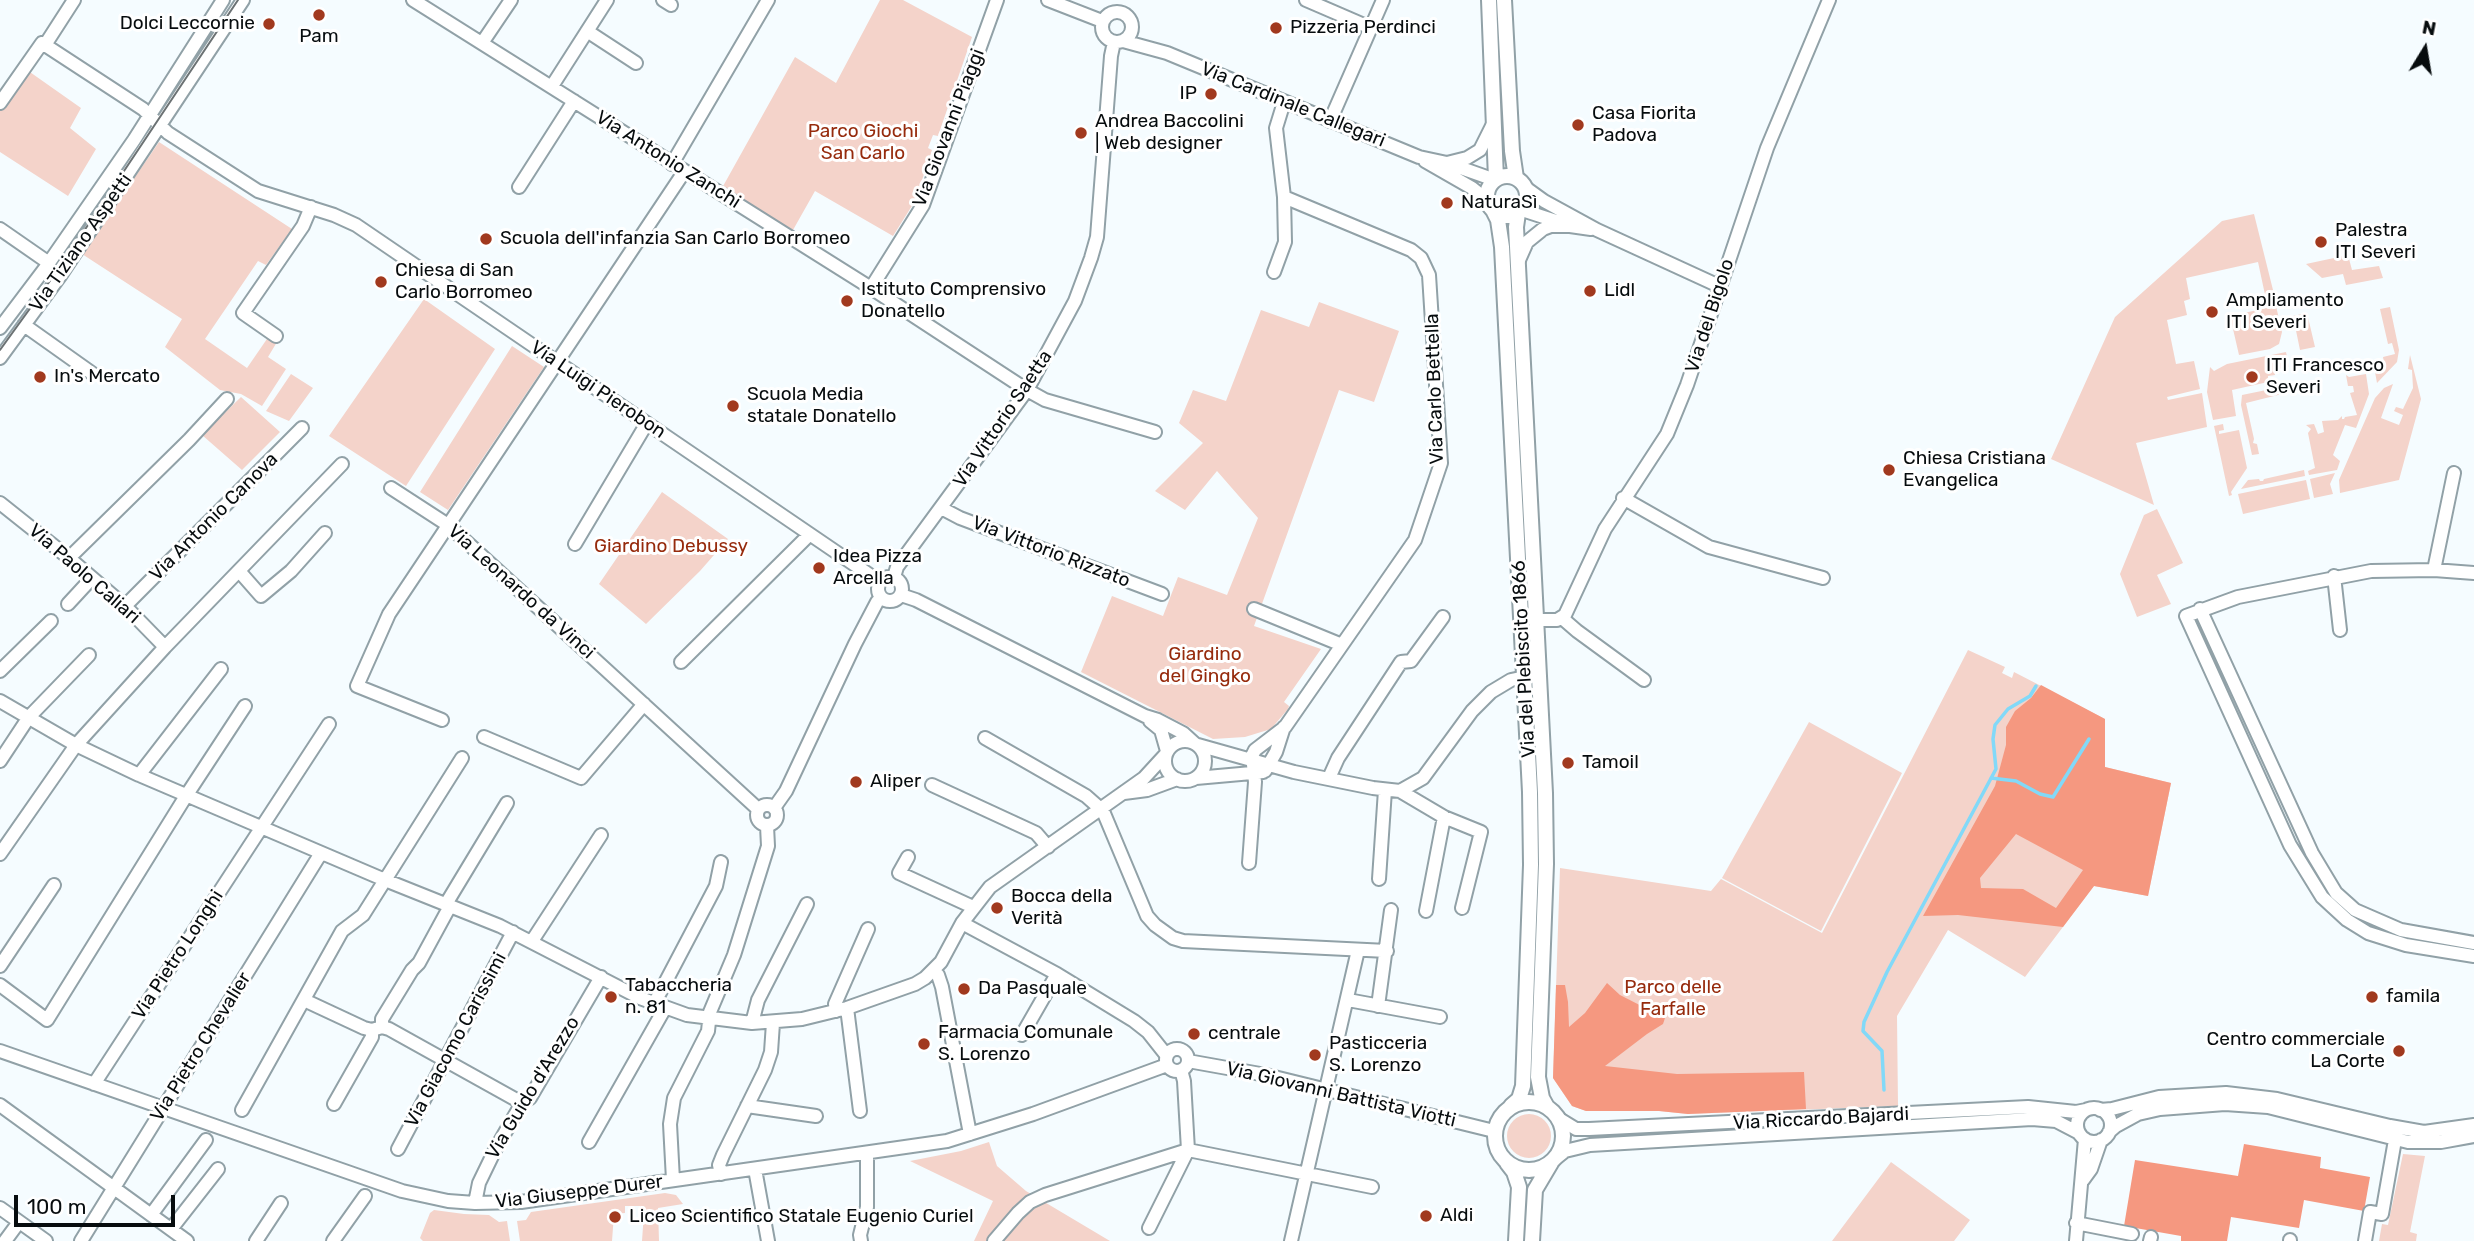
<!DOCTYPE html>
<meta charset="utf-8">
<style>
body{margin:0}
#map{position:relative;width:2474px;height:1241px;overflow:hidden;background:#f5fcff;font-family:Rubik,sans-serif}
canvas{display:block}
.north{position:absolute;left:2390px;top:14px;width:70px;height:70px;-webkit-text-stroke:5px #fff;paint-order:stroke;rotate:11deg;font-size:19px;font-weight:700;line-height:28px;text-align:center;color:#070c0e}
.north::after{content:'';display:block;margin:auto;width:24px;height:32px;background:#070c0e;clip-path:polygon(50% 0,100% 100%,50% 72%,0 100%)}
.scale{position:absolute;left:14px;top:1195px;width:161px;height:32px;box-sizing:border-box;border:4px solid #070c0e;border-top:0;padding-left:9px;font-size:21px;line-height:24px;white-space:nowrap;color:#070c0e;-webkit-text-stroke:5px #fff;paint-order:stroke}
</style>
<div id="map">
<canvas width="2474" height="1241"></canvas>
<div class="north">N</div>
<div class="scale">100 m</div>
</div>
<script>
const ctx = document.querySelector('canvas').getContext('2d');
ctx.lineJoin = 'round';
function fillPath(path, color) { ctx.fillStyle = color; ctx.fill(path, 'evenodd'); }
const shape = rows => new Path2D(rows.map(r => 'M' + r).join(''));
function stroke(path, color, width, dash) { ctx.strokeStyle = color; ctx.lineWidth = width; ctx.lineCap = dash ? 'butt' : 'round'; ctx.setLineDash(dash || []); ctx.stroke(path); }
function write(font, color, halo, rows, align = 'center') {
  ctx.font = font + ' Rubik,sans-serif'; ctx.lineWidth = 6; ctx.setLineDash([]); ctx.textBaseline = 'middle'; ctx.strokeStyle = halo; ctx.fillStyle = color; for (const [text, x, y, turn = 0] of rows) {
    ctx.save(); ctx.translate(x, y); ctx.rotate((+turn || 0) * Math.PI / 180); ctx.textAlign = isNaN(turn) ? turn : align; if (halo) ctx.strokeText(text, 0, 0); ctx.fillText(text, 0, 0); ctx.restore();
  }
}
const green = shape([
 [880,0,903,0,972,37,938,136,933,135,928,148,932,150,915,201,893,236,815,191,793,230,722,188,795,57,836,83],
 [27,70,81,108,70,128,96,149,68,196,0,152,0,111],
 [159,142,292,229,266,265,258,261,205,339,247,368,269,336,277,342,268,357,286,369,262,406,241,394,220,390,165,347,182,319,82,254],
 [2254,214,2276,302,2267,304,2258,262,2186,278,2190,299,2184,301,2187,315,2167,320,2176,364,2194,361,2200,389,2167,397,2168,400,2202,393,2207,427,2136,443,2154,505,2051,459,2115,317,2222,221],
 [2348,255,2352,270,2379,266,2383,278,2346,285,2343,274,2322,278,2306,264],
 [424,299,495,349,406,486,329,436],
 [1319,302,1399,331,1374,402,1339,390,1254,626,1321,649,1284,702,1289,706,1288,709,1271,729,1245,737,1213,739,1081,672,1112,596,1163,616,1178,577,1227,595,1258,518,1217,471,1185,510,1155,491,1203,443,1179,423,1193,390,1226,401,1261,310,1309,327],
 [2276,306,2282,332,2279,344,2270,349,2239,355,2230,316],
 [2390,307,2399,350,2397,362,2377,383,2375,372,2385,369,2383,357,2395,354,2392,343,2388,344,2380,309],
 [2307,313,2315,347,2300,350,2293,316],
 [512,346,544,367,448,510,420,492],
 [2286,352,2289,367,2274,370,2275,375,2268,376,2268,382,2232,390,2236,416,2213,420,2207,392,2210,367,2214,371,2227,364],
 [2410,355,2421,399,2399,480,2340,493,2339,480,2375,398,2384,388,2393,384,2381,418,2399,425,2403,415,2394,411,2396,407,2403,409,2413,388,2412,370,2408,369],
 [291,374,313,388,289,421,266,411],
 [2366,374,2369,394,2356,428,2345,425,2333,455,2340,461,2337,470,2309,475,2308,471,2315,468,2308,433,2311,429,2306,425,2314,424,2318,434,2324,432,2322,421,2338,420,2342,416,2342,419,2344,419,2345,417,2357,415,2350,393,2354,392,2353,386,2348,386,2346,375,2349,377],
 [2281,387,2282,394,2246,403,2254,439,2253,443,2257,444,2259,454,2252,455,2241,405,2242,395],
 [241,397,280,432,242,470,202,435],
 [2223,424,2224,430,2219,431,2219,434,2239,430,2247,468,2231,492,2232,495,2229,496,2214,426],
 [2304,470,2305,476,2241,489,2248,480,2259,479,2260,481,2263,481,2264,479],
 [2335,473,2330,484,2333,494,2314,498,2310,479],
 [2306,480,2310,499,2243,514,2238,494],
 [662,492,728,539,700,571,646,624,599,584],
 [2157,509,2183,563,2157,575,2171,604,2137,617,2120,574,2144,515],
 [1968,650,2005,667,2002,673,2012,678,2014,672,2105,719,2105,767,2171,783,2148,896,2094,886,2025,977,1948,930,1897,1016,1898,1106,1688,1114,1659,1111,1586,1111,1572,1106,1553,1078,1560,868,1711,891,1721,879,1822,933],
 [1809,722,1902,773,1821,931,1722,878],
 '1507 1136a22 22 0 1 1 44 0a22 22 0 1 1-44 0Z',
 [989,1142,997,1166,1026,1191,1110,1241,974,1241,993,1201,910,1161,961,1151],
 [2403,1154,2425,1156,2410,1232,2417,1234,2416,1241,2379,1241,2382,1224,2388,1225],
 [1891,1162,1970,1220,1954,1241,1832,1241],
 [665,1193,676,1195,683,1204,658,1208,659,1241,642,1241,644,1212,641,1212,640,1206,625,1206,625,1213,614,1214,612,1241,520,1241,517,1221,526,1220,531,1212],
 [434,1210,464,1214,489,1215,499,1222,507,1221,510,1241,423,1241,420,1238,430,1213]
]);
const forest = shape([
 [2041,685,2105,719,2105,767,2171,783,2148,896,2094,886,2063,927,1958,915,1923,916,1995,786,2006,745,2006,727,2015,711,2031,698],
 [2016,834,2083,870,2056,908,2023,889,1981,888,1980,878],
 [1607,983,1620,995,1665,1018,1663,1024,1647,1034,1605,1066,1677,1074,1804,1072,1806,1109,1688,1114,1659,1111,1586,1111,1572,1106,1553,1078,1556,985,1565,985,1568,1002,1569,1027,1585,1013],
 [2244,1144,2321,1157,2320,1168,2370,1177,2364,1211,2304,1200,2299,1228,2231,1217,2227,1241,2181,1241,2181,1236,2124,1226,2135,1160,2238,1176]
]);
const stream = shape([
 [1991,778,2016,781,2040,794,2053,797,2089,739],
 [1884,1090,1882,1051,1863,1031,1864,1022,1887,972,1996,769,1993,739,1995,725,2008,709,2030,696,2036,686]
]);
const minor = shape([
 [74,0,45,45,143,109,168,133,258,191,334,215,356,225,880,582],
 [413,0,871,288,1027,390,1045,400,1155,432],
 [663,0,671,5],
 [1048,0,1102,21],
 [1306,0,1371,28],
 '1102 27a15 15 0 1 1 30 0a15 15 0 1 1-30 0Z',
 [587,31,636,63],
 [1123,41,1167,53,1419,157,1447,163,1495,180],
 [482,43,511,0],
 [552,86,607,0],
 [0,103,42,43],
 [1330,121,1383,0],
 [1425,161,1472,188,1487,200],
 [1447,163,1467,158,1480,150,1493,124],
 [672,164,768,0],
 [519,187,574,101],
 [1526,188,1544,201,1597,230,1719,286],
 [1522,210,1562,223],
 [0,229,49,263],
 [1519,260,1527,242,1543,229,1551,226,1570,226,1591,229],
 [1274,272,1285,242,1284,197],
 [871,288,923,205,997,0],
 [24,325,93,374],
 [0,328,46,267,134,140,223,0],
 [276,336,243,313,303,226,311,207],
 [0,358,60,276,243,0],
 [391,488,448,525,758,809],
 [1623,498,1709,547,1823,578],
 [0,503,69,558,125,606,165,647],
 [941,508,960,518,1162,594],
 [575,544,647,423],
 [69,558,189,440,227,399],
 [2434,570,2454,473],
 [239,571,261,596,291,571,325,533],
 [2474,573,2434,570,2371,571,2238,597,2186,616,2290,845,2322,897,2347,920,2368,933,2406,945,2474,956],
 [2334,576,2340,630],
 '878 589a12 12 0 1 1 24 0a12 12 0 1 1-24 0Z',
 [894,577,897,567,1027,390,1075,301,1091,258,1097,237,1111,56,1114,42],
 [901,595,916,600,1145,716,1158,720,1183,733,1194,743],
 [68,604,92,578],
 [125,606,302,428],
 [1254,609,1342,645],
 [2200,609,2312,853,2336,893,2355,910,2401,930,2474,943],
 [1562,618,1577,631,1644,680],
 [1536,620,1557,620,1565,615,1605,529,1667,434,1687,385,1767,148,1829,0],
 [681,662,809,535],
 [0,671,51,621],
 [0,701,76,745,139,775,385,880,500,926,640,998,687,1015,752,1023,802,1019,847,1008,915,984,925,978,941,962,962,923,990,887,1144,778,1166,754],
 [442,720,357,686,389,614,684,172],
 [1150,721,1161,730,1167,751],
 [484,737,581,778,644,704],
 [985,738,1086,796,1103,811,1147,916,1155,925,1173,938,1183,941,1387,951],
 '1165 761a20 20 0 1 1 40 0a20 20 0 1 1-40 0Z',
 [1198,745,1294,772,1373,788,1400,791,1423,778,1472,711,1491,692,1511,680,1525,677],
 [0,761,29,717,89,655],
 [1265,771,1276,752,1284,727],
 [139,775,221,669],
 [1196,778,1263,772],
 [1329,778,1338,758,1401,662,1411,661,1443,617],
 [932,785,1036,833,1048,847],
 [1400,791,1444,817,1481,832,1462,908],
 [1124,793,1147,790,1177,779],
 '757 815a10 10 0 1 1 20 0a10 10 0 1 1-20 0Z',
 [774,808,786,791,855,644,877,602,881,598],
 [0,854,76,745,165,647,342,464],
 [908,857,899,873,973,907],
 [1249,863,1255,782,1252,756,1255,750,1285,727,1415,540,1441,463,1429,275,1421,258,1411,250,1284,197,1276,128,1284,102],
 [1379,879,1385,790],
 [446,904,507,803],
 [1426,911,1444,817],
 [962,923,1057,974,1134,1021,1148,1032,1167,1056],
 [532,941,601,835],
 [0,966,54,885],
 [934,971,938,975,942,987,970,1134],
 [0,985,47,1020,186,796,245,706],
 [304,1000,364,1028,372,1030,382,1027,389,1029,522,1103],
 [1348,1000,1440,1017],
 [654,1004,716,886,721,862],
 [1378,1006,1391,910],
 [847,1008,860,1111],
 [836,1011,835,1004,868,929],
 [752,1023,758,1000,807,904],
 [382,1027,382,1019,412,970,419,963,450,906],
 [1022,1035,1057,974],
 '1166 1060a11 11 0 1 1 22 0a11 11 0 1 1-22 0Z',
 [0,1051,402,1191,448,1201,475,1203,521,1202,947,1141,1033,1114,1167,1065],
 [1188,1061,1266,1075,1494,1131],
 [94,1084,329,724],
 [334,1104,372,1037,372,1030],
 [0,1105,187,1241],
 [747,1106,816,1116],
 '2077 1125a17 17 0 1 1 34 0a17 17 0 1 1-34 0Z',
 [242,1110,342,931,363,915,462,758],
 [2100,1110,2112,1109,2159,1097,2226,1093,2277,1099,2390,1126,2424,1132,2474,1125],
 [1558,1118,1576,1129,1589,1129,2028,1107,2076,1112,2086,1110],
 [2109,1132,2116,1126,2138,1114,2160,1109,2225,1104,2268,1107,2408,1142,2441,1142,2474,1136],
 [589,1142,665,1008],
 [398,1149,513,932],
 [1555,1159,1565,1151,1590,1145,2032,1119,2056,1121,2079,1133],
 [755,1169,768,1241],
 [721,1174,719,1165,723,1155,765,1070,771,1052,773,1023],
 [673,1180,670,1124,674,1098,708,1031,710,1012,734,955,768,846,767,826],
 [2083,1180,2091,1169,2101,1140],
 [475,1203,479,1183,495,1150,522,1103,530,1098,601,977],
 [0,1208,46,1241],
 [151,1215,206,1140],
 [2076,1223,2132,1234],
 [1149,1228,1188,1150,1184,1081,1181,1070],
 [171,1229,218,1169],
 [5,1241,19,1222],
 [81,1241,321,853],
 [256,1241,281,1203],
 [333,1241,365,1196],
 [861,1241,860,1235,867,1207,867,1153],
 [994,1241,1018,1213,1030,1202,1045,1195,1188,1150,1372,1187],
 [1291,1241,1358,950],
 [2076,1241,2085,1139],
 [2150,1241,2151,1237],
 [2290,1241,2290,1240],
 [2365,1241,2370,1212,2382,1214,2395,1140]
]);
const major = shape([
 [1489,0,1496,179],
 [1504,0,1512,151,1516,178],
 '1487 196a20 20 0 1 1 40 0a20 20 0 1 1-40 0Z',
 [1493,210,1498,220,1502,247,1530,792,1531,865,1523,1086,1519,1099,1511,1106],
 [1518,213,1516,227,1545,793,1546,864,1538,1077,1542,1098,1547,1107],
 '1495 1136a34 34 0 1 1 68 0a34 34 0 1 1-68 0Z',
 [1507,1163,1514,1172,1519,1187,1516,1241],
 [1532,1241,1535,1190,1551,1163]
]);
const tram = shape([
 [0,350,60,267,238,0]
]);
const markers = [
 [319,15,7,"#a1391e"],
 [269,24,7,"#a1391e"],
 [1276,28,7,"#a1391e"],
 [1211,94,7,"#a1391e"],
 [1578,125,7,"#a1391e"],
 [1081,133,7,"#a1391e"],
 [1447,203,7,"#a1391e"],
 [486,239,7,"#a1391e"],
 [2321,242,7,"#a1391e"],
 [381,282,7,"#a1391e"],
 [1590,291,7,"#a1391e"],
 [847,301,7,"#a1391e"],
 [2212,312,7,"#a1391e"],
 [40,377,7,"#a1391e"],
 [2252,377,7,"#a1391e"],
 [733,406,7,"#a1391e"],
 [1889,470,7,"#a1391e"],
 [819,568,7,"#a1391e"],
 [1568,763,7,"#a1391e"],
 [856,782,7,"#a1391e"],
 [997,908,7,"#a1391e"],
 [964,989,7,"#a1391e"],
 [611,997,7,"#a1391e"],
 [2372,997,7,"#a1391e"],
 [1194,1034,7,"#a1391e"],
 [924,1044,7,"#a1391e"],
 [2399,1051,7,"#a1391e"],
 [1315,1055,7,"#a1391e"],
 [1426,1216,7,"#a1391e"],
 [615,1217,7,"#a1391e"]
];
const poiNames = [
 ["Dolci Leccornie",255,24,"right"],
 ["Pizzeria Perdinci",1290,28],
 ["Pam",319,37,"center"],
 ["IP",1197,94,"right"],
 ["Casa Fiorita",1592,114],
 ["Padova",1592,136],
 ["Andrea Baccolini",1095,122],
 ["| Web designer",1095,144],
 ["NaturaSì",1461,203],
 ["Palestra",2335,231],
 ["ITI Severi",2335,253],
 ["Scuola dell'infanzia San Carlo Borromeo",500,239],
 ["Chiesa di San",395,271],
 ["Carlo Borromeo",395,293],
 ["Istituto Comprensivo",861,290],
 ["Donatello",861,312],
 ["Lidl",1604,291],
 ["Ampliamento",2226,301],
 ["ITI Severi",2226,323],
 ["ITI Francesco",2266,366],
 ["Severi",2266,388],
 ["In's Mercato",54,377],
 ["Scuola Media",747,395],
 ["statale Donatello",747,417],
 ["Chiesa Cristiana",1903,459],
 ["Evangelica",1903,481],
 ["Idea Pizza",833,557],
 ["Arcella",833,579],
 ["Tamoil",1582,763],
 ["Aliper",870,782],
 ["Bocca della",1011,897],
 ["Verità",1011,919],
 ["Tabaccheria",625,986],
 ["n. 81",625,1008],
 ["Da Pasquale",978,989],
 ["famila",2386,997],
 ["Farmacia Comunale",938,1033],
 ["S. Lorenzo",938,1055],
 ["centrale",1208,1034],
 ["Centro commerciale",2385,1040,"right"],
 ["La Corte",2385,1062,"right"],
 ["Pasticceria",1329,1044],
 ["S. Lorenzo",1329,1066],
 ["Aldi",1440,1216],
 ["Liceo Scientifico Statale Eugenio Curiel",629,1217]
];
const streetNames = [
 ["Via Cardinale Callegari",1293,105,22],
 ["Via Giovanni Piaggi",949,128,-69],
 ["Via Antonio Zanchi",668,160,32],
 ["Via Tiziano Aspetti",81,243,-55],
 ["Via del Bigolo",1710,316,-72],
 ["Via Carlo Bettella",1435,389,-92],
 ["Via Luigi Pierobon",598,390,34],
 ["Via Vittorio Saetta",1003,419,-56],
 ["Via Antonio Canova",214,517,-45],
 ["Via Vittorio Rizzato",1051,552,21],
 ["Via Paolo Caliari",84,574,41],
 ["Via Leonardo da Vinci",521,592,42],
 ["Via del Plebiscito 1866",1524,659,-93],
 ["Via Pietro Longhi",178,955,-57],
 ["Via Giacomo Carissimi",456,1040,-62],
 ["Via Pietro Chevalier",201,1047,-58],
 ["Via Guido d'Arezzo",533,1088,-59],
 ["Via Giovanni Battista Viotti",1341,1095,13],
 ["Via Riccardo Bajardi",1821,1119,-3],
 ["Via Giuseppe Durer",579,1192,-7]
];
const parkNames = [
 ["Parco Giochi",863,132],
 ["San Carlo",863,154],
 ["Giardino Debussy",671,547],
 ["Giardino",1205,655],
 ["del Gingko",1205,677],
 ["Parco delle",1673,988],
 ["Farfalle",1673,1010]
];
fillPath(green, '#f4d3ca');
fillPath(forest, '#f59880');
stroke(stream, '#82d9f8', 3.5);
stroke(minor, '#91a1a7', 16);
stroke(major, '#91a1a7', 18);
stroke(minor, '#fff', 12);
stroke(major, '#fff', 14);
stroke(tram, '#6c7274', 2);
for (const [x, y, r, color] of markers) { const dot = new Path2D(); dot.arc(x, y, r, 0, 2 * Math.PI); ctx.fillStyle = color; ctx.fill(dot); stroke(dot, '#fff', 2.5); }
write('19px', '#070c0e', '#fff', poiNames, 'left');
write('19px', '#070c0e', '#fff', streetNames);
write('19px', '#962b0d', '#fff', parkNames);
</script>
